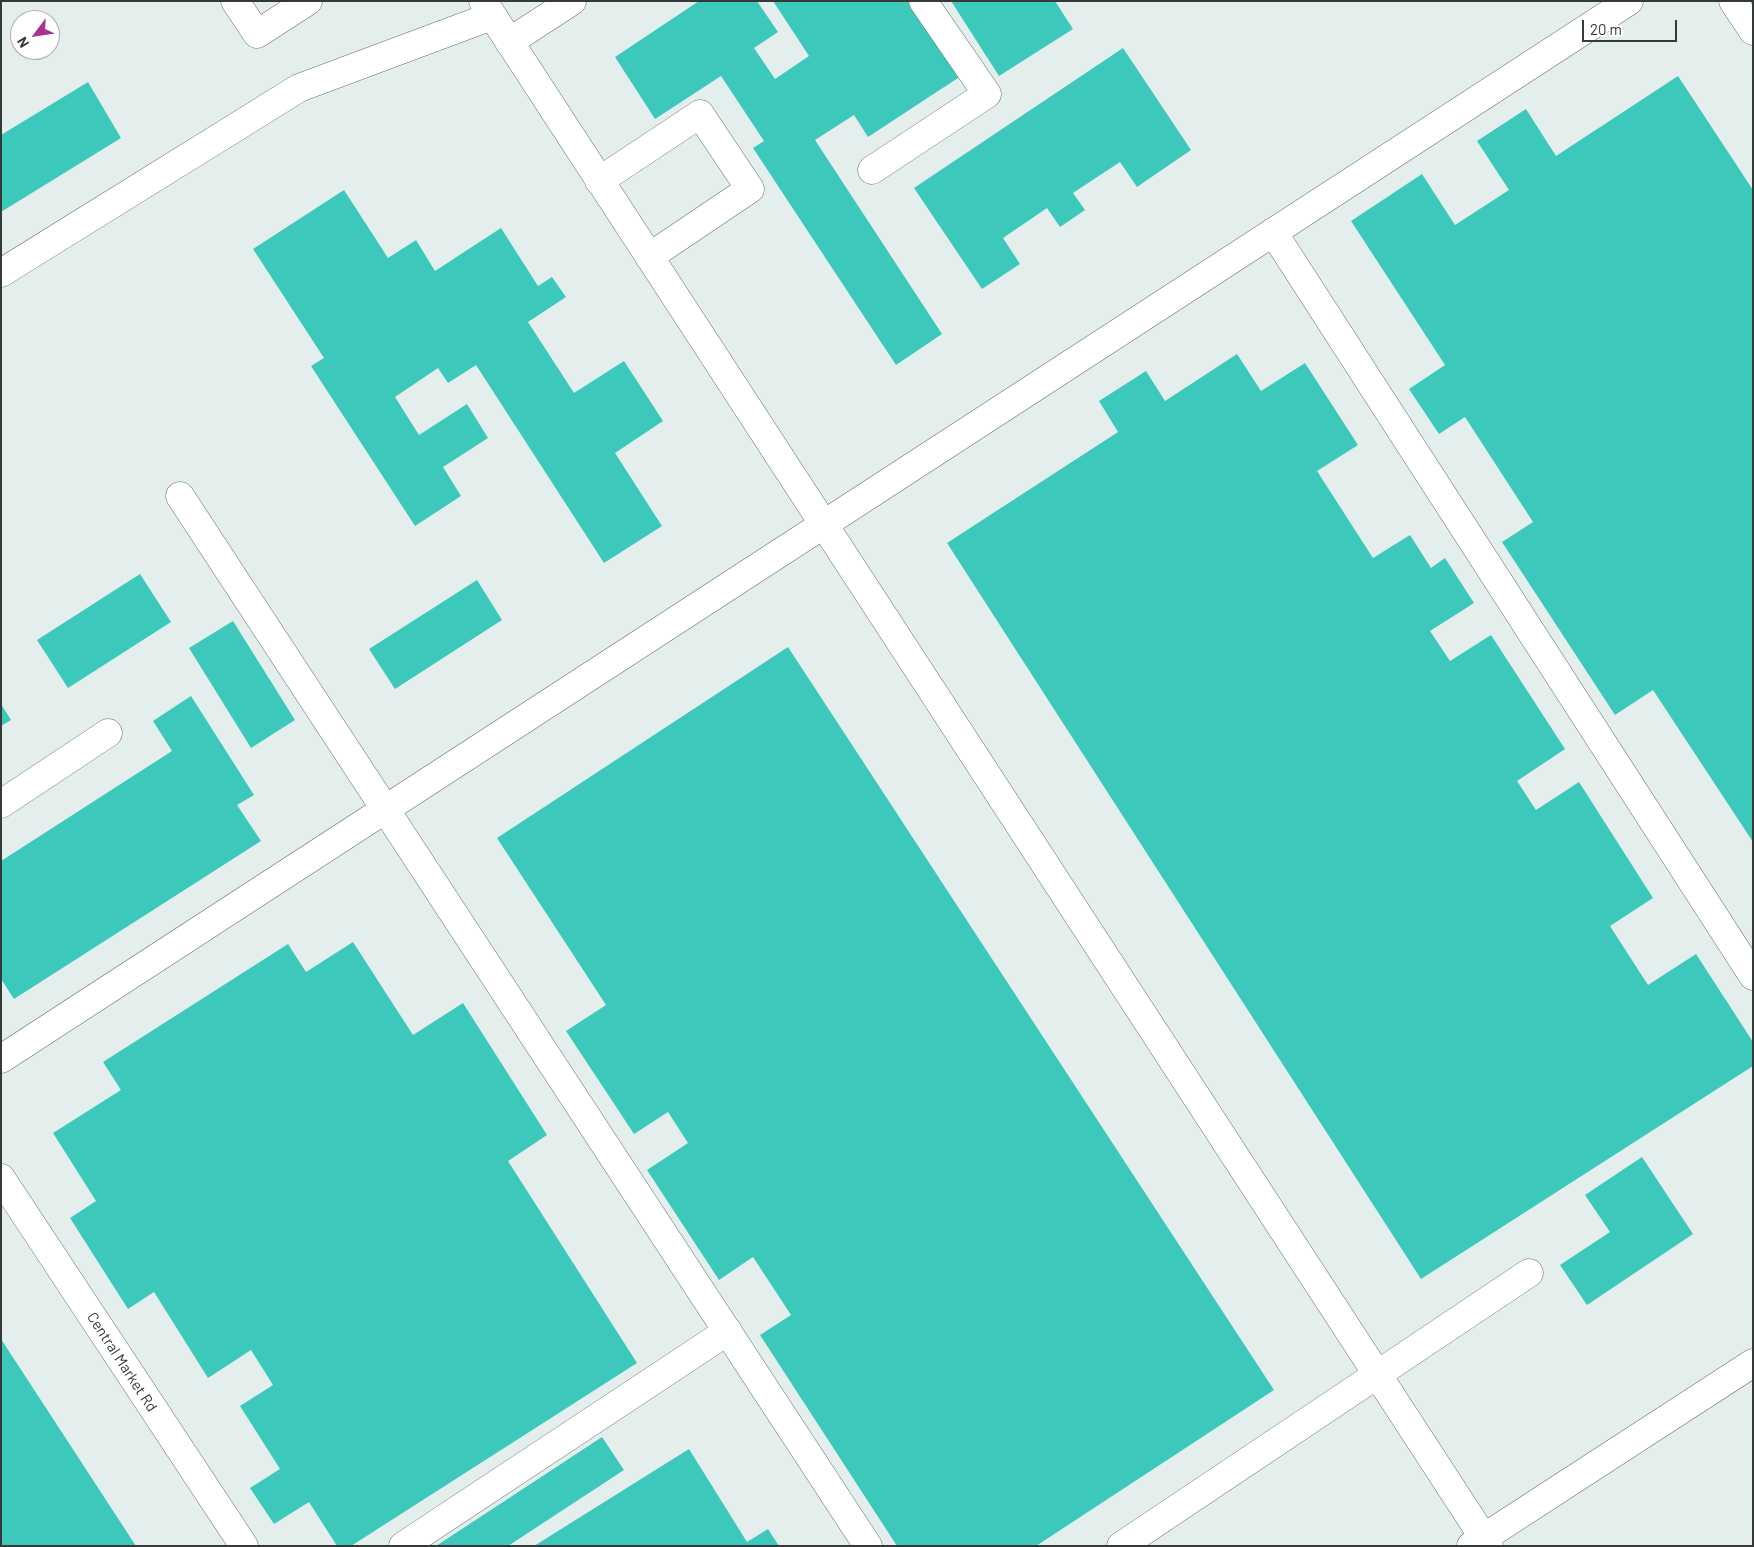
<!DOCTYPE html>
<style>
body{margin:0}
#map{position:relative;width:1754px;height:1547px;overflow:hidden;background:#e4efed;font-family:Barlow,sans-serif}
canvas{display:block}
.frame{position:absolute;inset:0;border:2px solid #353939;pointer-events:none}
.north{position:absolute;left:10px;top:10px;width:50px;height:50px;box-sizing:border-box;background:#fff;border:1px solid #aeb0b0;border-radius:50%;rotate:239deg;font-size:14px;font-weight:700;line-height:20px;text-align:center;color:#353939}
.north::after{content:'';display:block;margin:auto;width:18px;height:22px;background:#a63491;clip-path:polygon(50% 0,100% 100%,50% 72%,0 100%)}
.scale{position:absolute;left:1582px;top:20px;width:95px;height:22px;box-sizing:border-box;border:2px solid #353939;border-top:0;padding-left:6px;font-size:15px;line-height:18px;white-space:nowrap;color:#353939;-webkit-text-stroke:4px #fff;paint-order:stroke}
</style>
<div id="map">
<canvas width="1754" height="1547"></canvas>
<div class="frame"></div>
<div class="north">N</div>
<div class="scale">20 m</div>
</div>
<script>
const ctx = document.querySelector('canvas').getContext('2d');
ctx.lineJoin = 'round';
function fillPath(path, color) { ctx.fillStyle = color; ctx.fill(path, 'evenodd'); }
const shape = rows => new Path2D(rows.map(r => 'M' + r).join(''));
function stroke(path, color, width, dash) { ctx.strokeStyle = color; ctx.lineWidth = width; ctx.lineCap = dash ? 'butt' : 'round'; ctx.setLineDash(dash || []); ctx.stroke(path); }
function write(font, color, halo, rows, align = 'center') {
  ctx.font = font + ' Barlow,sans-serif'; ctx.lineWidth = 4; ctx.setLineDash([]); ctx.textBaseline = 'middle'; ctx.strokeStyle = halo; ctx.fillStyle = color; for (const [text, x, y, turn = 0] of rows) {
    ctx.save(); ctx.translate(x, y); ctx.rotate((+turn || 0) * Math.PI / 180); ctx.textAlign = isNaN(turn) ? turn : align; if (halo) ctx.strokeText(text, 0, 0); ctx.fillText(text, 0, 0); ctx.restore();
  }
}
const building = shape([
 [699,1,757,1,778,32,754,48,775,79,809,56,773,1,911,1,961,76,868,137,854,115,815,140,942,334,896,365,753,148,764,141,721,76,655,119,615,57],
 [951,1,1055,1,1073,29,999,76],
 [1123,48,1191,150,1137,187,1120,162,1073,193,1085,210,1060,227,1047,208,1003,238,1020,264,982,289,914,188],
 [1678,76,1753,190,1753,842,1653,690,1615,715,1502,542,1533,522,1465,417,1439,434,1409,389,1445,365,1351,221,1422,174,1455,225,1509,190,1477,141,1526,109,1556,156],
 [88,82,121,138,1,212,1,135],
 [344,190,388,258,416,240,435,271,501,228,538,286,552,277,566,297,528,322,574,393,624,361,663,421,615,453,662,526,604,563,476,365,448,383,438,368,395,397,419,435,467,404,488,438,443,467,461,496,415,526,311,366,324,358,253,249],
 [1237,354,1261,391,1305,363,1358,445,1317,471,1373,558,1410,535,1431,568,1445,558,1474,603,1430,631,1450,661,1491,635,1565,749,1517,781,1536,810,1579,782,1653,898,1610,926,1648,985,1696,954,1753,1042,1753,1066,1421,1279,947,543,1118,432,1099,401,1146,371,1165,401],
 [140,574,171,622,68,688,37,640],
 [477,580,502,620,395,689,369,649],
 [233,621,295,720,251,748,189,648],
 [788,647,1274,1390,1036,1546,897,1546,760,1335,791,1315,753,1257,719,1280,647,1170,688,1143,668,1112,634,1134,566,1031,606,1005,497,838],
 [191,696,254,795,237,805,261,841,14,999,1,979,1,861,172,751,153,721],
 [1,704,11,720,1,726],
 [353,942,413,1035,463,1003,547,1135,508,1161,637,1363,351,1546,337,1546,309,1502,274,1524,250,1488,280,1469,240,1406,273,1385,251,1350,208,1378,154,1292,128,1309,70,1218,96,1201,53,1133,121,1090,103,1062,288,944,306,972],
 [1642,1157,1693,1234,1587,1305,1560,1265,1610,1232,1585,1195],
 [1,1339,136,1546,1,1546],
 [602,1437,624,1470,508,1546,436,1546],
 [689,1449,747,1542,768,1529,779,1546,534,1546]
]);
const minor = shape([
 [235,1,257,34,308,1],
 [483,1,1489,1546],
 [1733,1,1753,31],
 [509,42,572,1],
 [872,170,987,94,923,1],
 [599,181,700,114,750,189,649,257],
 [1273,232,1753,976],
 [1,273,299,88,492,16],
 [180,496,868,1546],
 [1,804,108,733],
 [1,1059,1629,1],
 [1,1178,244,1546],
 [403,1546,728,1331],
 [1121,1546,1529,1273],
 [1471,1546,1753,1363]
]);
const streetNames = [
 ["Central Market Rd",122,1362,57]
];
fillPath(building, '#3cc9bc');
stroke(minor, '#656f6d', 29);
stroke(minor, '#fff', 28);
write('15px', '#353939', '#fff', streetNames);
</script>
